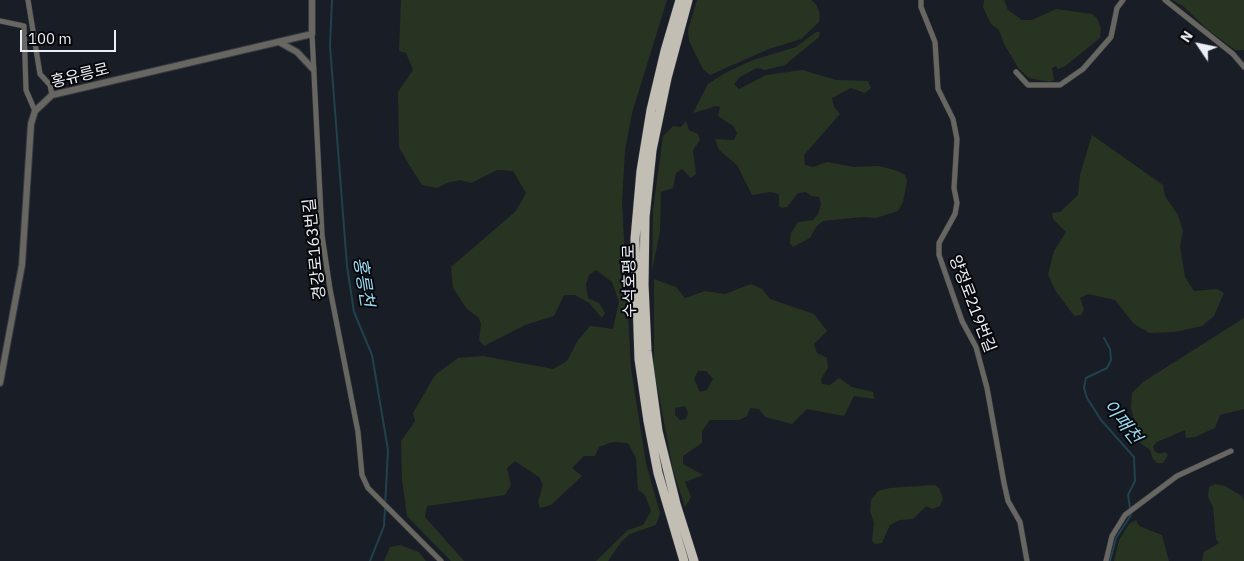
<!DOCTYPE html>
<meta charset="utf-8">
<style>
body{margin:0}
#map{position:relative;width:1244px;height:561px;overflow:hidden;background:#191d26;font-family:"IBM Plex Sans",sans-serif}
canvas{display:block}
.north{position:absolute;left:1174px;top:20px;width:50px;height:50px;-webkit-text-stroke:4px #06070b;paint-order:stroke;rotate:304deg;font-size:14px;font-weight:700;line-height:20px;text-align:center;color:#ebeff5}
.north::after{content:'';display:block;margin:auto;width:18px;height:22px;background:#ebeff5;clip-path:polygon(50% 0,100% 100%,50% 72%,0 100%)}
.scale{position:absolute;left:20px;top:30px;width:96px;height:22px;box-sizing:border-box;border:2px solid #ebeff5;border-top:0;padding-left:6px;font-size:15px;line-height:18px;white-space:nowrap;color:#ebeff5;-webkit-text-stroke:4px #06070b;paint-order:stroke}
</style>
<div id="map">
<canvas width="1244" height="561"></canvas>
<div class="north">N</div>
<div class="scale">100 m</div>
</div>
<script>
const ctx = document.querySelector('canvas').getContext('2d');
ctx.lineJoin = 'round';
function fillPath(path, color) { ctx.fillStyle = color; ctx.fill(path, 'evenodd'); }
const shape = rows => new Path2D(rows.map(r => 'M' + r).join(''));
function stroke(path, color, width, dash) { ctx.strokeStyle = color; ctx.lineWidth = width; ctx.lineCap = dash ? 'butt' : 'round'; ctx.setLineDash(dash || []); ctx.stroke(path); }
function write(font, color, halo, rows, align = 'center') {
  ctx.font = font + ' "IBM Plex Sans","Noto Sans KR",sans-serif'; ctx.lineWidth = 4; ctx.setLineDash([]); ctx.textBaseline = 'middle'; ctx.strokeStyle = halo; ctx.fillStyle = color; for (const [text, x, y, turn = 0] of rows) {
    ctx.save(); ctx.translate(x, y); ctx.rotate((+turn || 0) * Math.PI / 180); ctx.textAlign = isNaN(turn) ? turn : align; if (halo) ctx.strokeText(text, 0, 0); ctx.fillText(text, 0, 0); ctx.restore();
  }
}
const green = shape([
 [401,0,667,0,632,113,625,150,622,202,631,369,646,463,660,513,656,525,630,534,621,542,608,561,596,561,628,530,643,525,651,511,645,495,638,490,636,458,628,443,613,442,599,447,595,456,584,456,572,468,582,476,551,505,540,508,538,502,543,485,539,477,515,461,507,468,511,485,505,495,427,506,425,517,464,561,451,561,407,516,402,480,401,441,415,421,413,413,435,375,458,358,483,356,553,369,567,361,578,340,590,326,613,329,619,302,612,282,596,270,589,275,586,284,588,298,599,303,605,313,602,318,589,303,575,295,564,295,554,316,525,325,484,346,479,340,481,324,479,318,467,309,453,288,451,267,516,211,526,193,513,171,497,170,471,183,460,180,447,183,437,188,422,185,408,163,399,147,398,92,413,70,406,53,399,51],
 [697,0,811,0,816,4,820,14,819,22,801,39,769,49,710,75,703,69,689,41,688,30],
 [984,0,1004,0,1008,10,1022,20,1032,20,1056,9,1092,14,1097,18,1101,29,1100,38,1064,67,1058,69,1056,66,1052,68,1054,80,1050,82,1029,78,1019,69,1004,44,999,30,991,24,983,7],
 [1172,0,1244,0,1244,50,1235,50,1208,30,1183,6],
 [816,32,820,32,819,37,785,65,765,70,757,68,740,77,734,84,739,89,766,75,802,70,836,80,868,81,871,88,865,93,851,88,832,98,834,107,840,114,804,155,805,165,813,167,827,162,854,167,879,166,898,171,905,175,907,181,903,202,898,211,876,218,862,217,823,221,816,227,810,238,793,247,790,243,791,233,798,222,813,220,818,214,821,204,819,197,811,196,806,192,798,193,787,207,782,208,779,206,779,194,770,192,752,195,737,165,719,150,715,139,734,140,737,133,733,126,718,116,720,107,716,106,693,113,708,84,725,73,753,60,796,47],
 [686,121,689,130,698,134,700,140,693,150,696,174,691,178,682,169,676,173,673,188,661,192,660,231,652,271,653,210,663,136,673,126,681,127],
 [1092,135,1163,185,1165,196,1178,215,1183,231,1180,246,1185,277,1194,291,1217,289,1224,293,1214,316,1202,326,1175,332,1149,333,1134,324,1115,300,1088,294,1080,298,1084,309,1081,315,1074,316,1055,290,1048,274,1054,251,1066,232,1053,219,1052,213,1060,212,1078,195,1080,175],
 [654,279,676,287,685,298,705,291,725,294,751,284,762,289,770,299,814,314,827,331,814,344,817,353,827,358,828,368,821,379,822,384,830,385,839,378,852,387,873,392,874,399,854,396,844,416,807,409,792,424,765,417,759,409,750,408,747,416,739,420,710,420,702,431,702,443,683,456,683,464,703,475,685,482,691,497,685,507,673,470,654,369],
 [698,371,706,371,713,379,707,390,700,392,694,379],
 [685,406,688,413,686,419,680,420,675,415,675,408],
 [1244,318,1244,409,1220,415,1215,428,1195,437,1186,438,1185,430,1157,442,1153,446,1155,452,1160,454,1165,452,1168,455,1163,463,1157,463,1153,459,1150,450,1136,440,1137,431,1131,408,1132,393,1143,382],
 [1215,484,1225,486,1242,496,1244,501,1244,561,1202,561,1204,552,1219,543,1216,539,1213,507,1208,497,1209,487],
 [935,485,939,488,943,499,940,506,932,509,926,506,913,519,900,520,890,525,882,543,875,544,872,541,874,523,870,511,871,500,878,491,890,488],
 [1136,520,1139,526,1162,535,1169,561,1114,561,1119,540,1129,524],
 [400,545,419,552,426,561,384,561,390,547]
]);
const stream = shape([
 [332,0,330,46,347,266,354,312,372,355,388,450,384,526,370,561],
 [1104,338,1110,349,1111,360,1107,368,1086,378,1084,388,1087,398,1101,420,1134,457,1135,481,1128,495,1131,515,1116,538,1110,561]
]);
const minor = shape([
 [28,0,40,74,50,85,52,95],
 [921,0,921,7,935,42,938,89,953,119,957,139,954,188,957,203,955,214,939,243,939,255,962,321,976,347,987,388,1004,483,1008,501,1020,522,1027,561],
 [1165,0,1233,54,1244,67],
 [0,21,24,26,26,90,35,111],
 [312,34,322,235,330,289,358,432,362,475,368,488,441,561],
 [1016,72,1028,85,1060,85,1083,69,1111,37,1117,8,1123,0],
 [1106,561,1112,536,1125,515,1177,476,1231,451]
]);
const tertiary = shape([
 [279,42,297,52,313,69],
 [0,383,22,265,31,124,35,111,52,95,312,34,312,0]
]);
const trunk = shape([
 [680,0,665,51,651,110,641,171,635,239,639,359,648,421,658,473,684,561],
 [688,0,667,78,652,150,645,217,644,285,647,351,658,431,676,504,694,561]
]);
const streetNames = [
 ["홍유릉로",80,76,-14],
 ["경강로163번길",315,249,-96],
 ["수석호평로",630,281,-91],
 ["양정로219번길",972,304,69]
];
const waterNames = [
 ["홍릉천",363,282,81],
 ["이패천",1122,422,52]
];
fillPath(green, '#283422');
stroke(stream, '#20424d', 2);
stroke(minor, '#363a43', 6);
stroke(tertiary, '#363a43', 8);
stroke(trunk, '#363a43', 10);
stroke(minor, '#676661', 5);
stroke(tertiary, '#676661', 6);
stroke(trunk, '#c2beb4', 9);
write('16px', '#ebeff5', '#06070b', streetNames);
write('italic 18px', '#95d8ee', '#06070b', waterNames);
</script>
